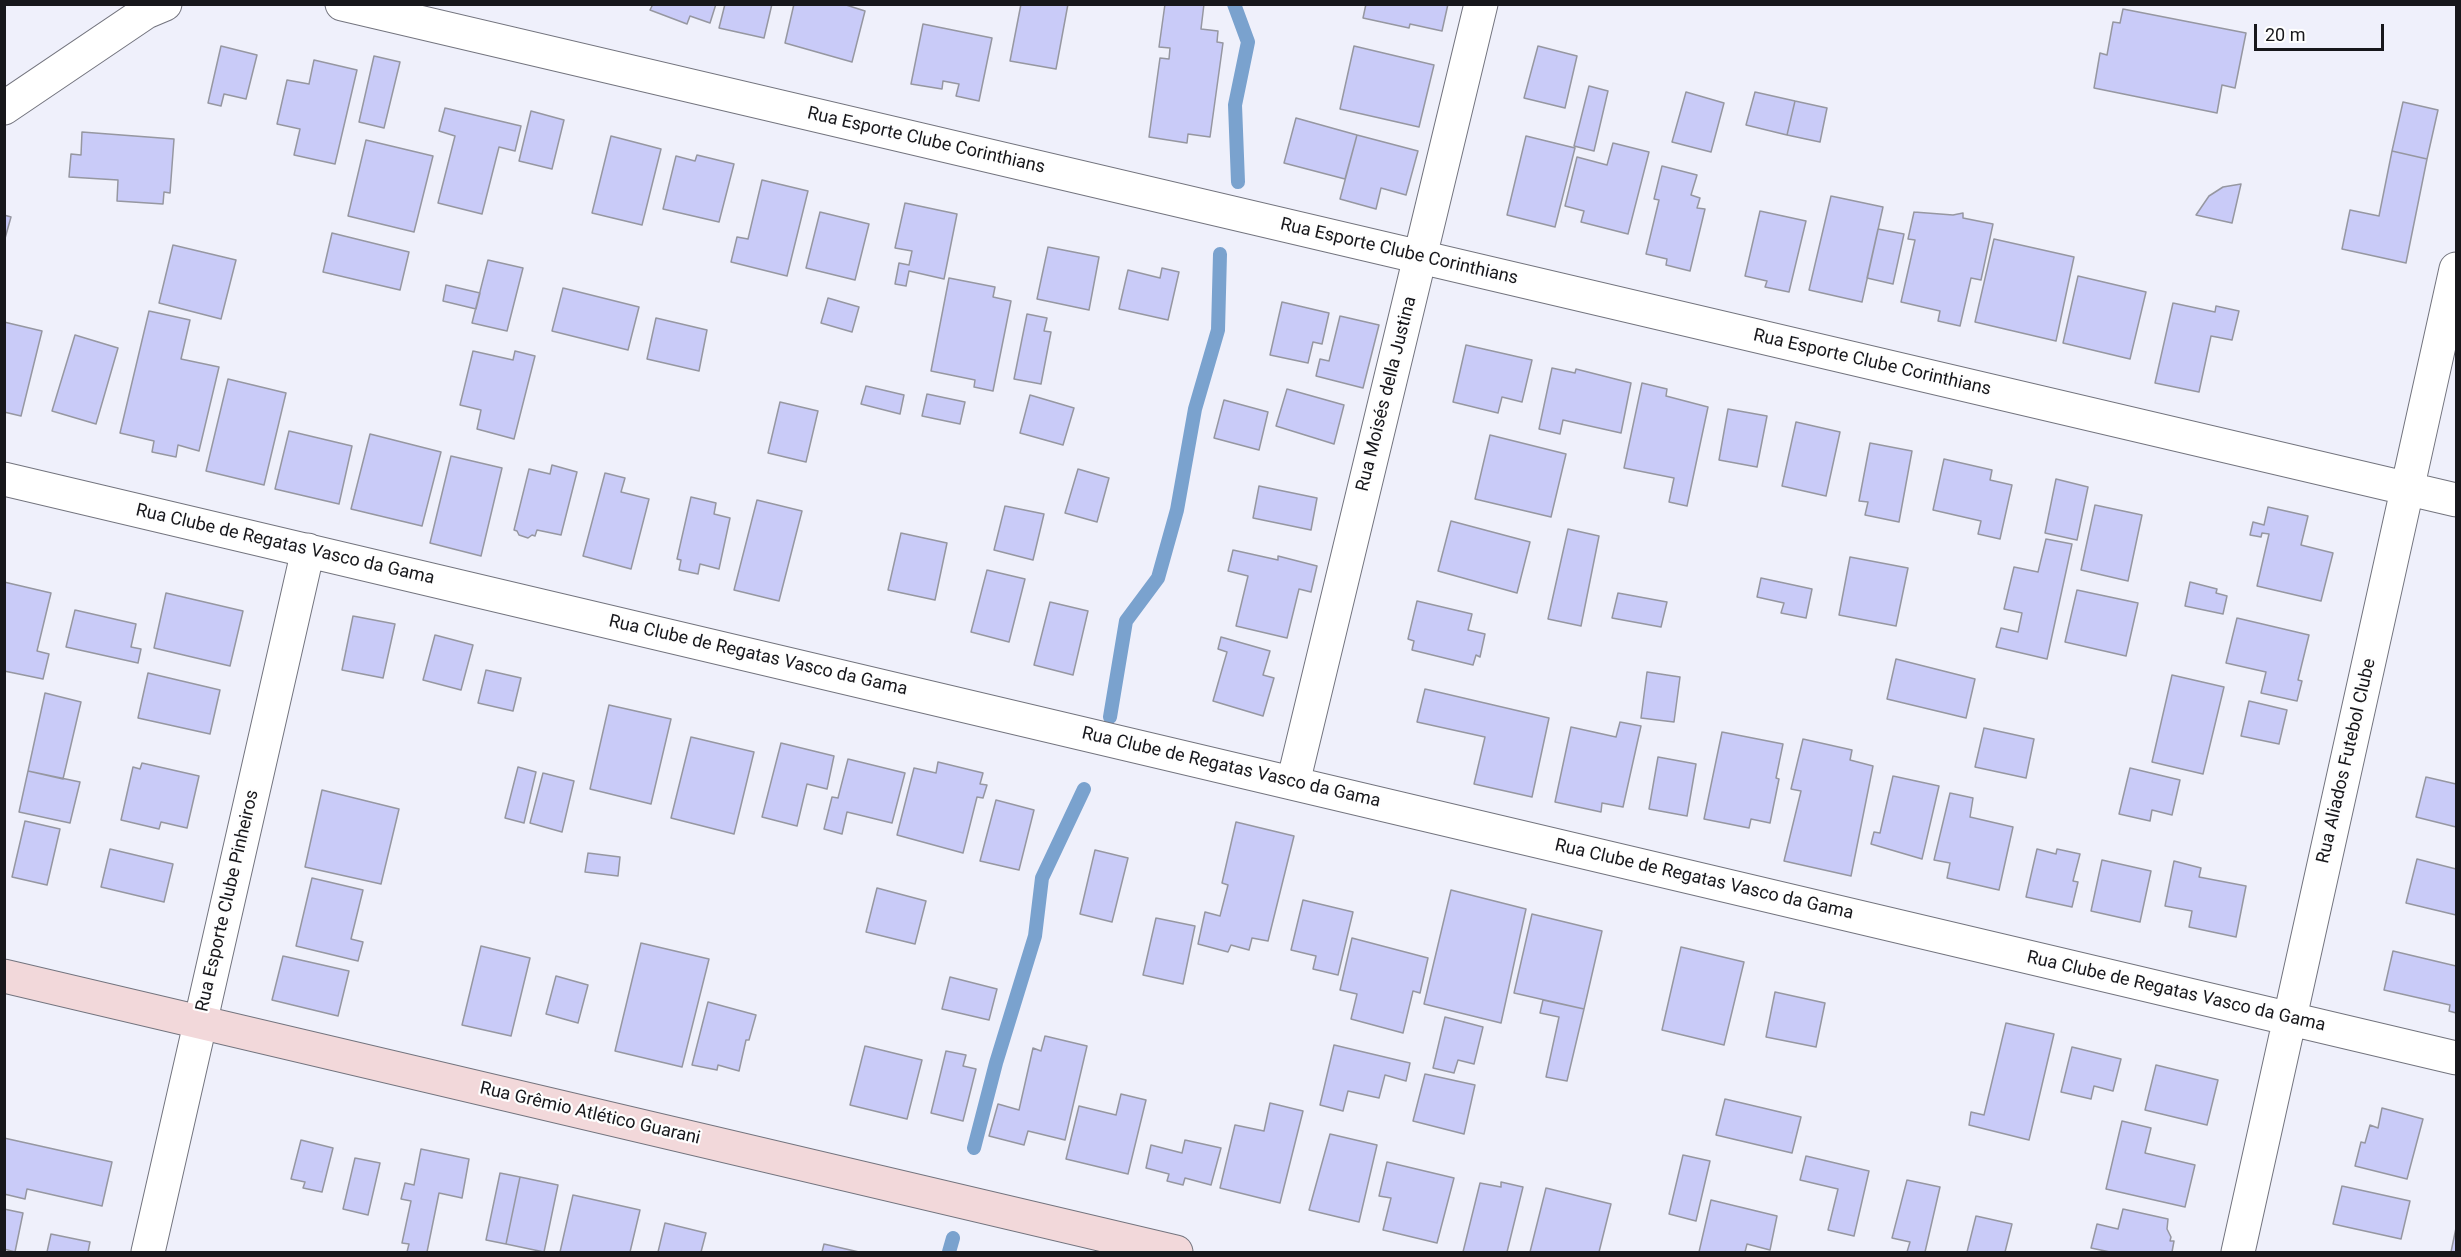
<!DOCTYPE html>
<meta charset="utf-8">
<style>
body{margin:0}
#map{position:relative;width:2461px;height:1257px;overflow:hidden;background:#eff0fb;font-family:Roboto,sans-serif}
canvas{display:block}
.frame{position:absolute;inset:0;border:6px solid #17171b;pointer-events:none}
.scale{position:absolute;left:2254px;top:24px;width:130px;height:27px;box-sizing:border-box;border:3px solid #17171b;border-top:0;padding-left:8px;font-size:18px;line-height:21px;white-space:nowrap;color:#17171b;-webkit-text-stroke:4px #fefefe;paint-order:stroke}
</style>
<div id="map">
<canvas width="2461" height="1257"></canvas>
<div class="frame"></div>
<div class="scale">20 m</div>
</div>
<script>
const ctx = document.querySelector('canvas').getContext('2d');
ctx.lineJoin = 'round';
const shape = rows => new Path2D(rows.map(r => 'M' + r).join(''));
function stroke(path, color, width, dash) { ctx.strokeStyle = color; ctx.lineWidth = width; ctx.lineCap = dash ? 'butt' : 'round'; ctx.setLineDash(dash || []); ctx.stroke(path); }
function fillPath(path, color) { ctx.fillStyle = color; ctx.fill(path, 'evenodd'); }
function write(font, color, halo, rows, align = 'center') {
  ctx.font = font + ' Roboto,sans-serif'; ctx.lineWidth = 4.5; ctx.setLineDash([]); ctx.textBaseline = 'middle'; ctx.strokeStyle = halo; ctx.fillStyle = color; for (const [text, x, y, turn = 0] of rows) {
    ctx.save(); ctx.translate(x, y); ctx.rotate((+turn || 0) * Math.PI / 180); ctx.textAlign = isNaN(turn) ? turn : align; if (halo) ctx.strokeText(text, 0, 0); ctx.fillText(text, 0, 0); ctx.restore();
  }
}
const stream = shape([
 [1234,4,1248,42,1235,105,1238,182],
 [1110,717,1126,621,1158,578,1177,510,1195,409,1218,330,1220,254],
 [974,1148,996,1063,1035,936,1042,878,1084,789],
 [949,1252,953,1238]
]);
const building = shape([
 [653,4,716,4,710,23,690,16,687,24,650,10,653,4],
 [725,4,772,4,764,38,719,28,725,4],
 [794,4,843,4,865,11,852,62,785,43,794,4],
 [1021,4,1068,4,1056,69,1010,61,1021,4],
 [1165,4,1204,4,1201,29,1218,31,1217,42,1223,43,1210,137,1188,134,1187,143,1149,137,1160,58,1169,59,1170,48,1159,47,1165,4],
 [1366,4,1448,4,1442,31,1410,24,1409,28,1363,18,1366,4],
 [2123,9,2246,33,2235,88,2222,85,2217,113,2094,88,2100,53,2107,55,2113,22,2120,23,2123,9],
 [923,24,992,38,979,101,956,96,959,84,943,81,942,89,911,84,923,24],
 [221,46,257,55,246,99,224,94,221,106,208,103,221,46],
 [1354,46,1434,65,1419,127,1340,109,1354,46],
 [1538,46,1577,56,1565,108,1524,98,1538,46],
 [374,56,400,62,384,128,359,122,374,56],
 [314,60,357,70,335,164,294,155,300,129,277,124,287,80,309,84,314,60],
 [1589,86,1608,91,1594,151,1574,146,1589,86],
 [1686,92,1724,103,1711,152,1672,142,1686,92],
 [1755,92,1795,101,1787,135,1746,125,1755,92],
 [1795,101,1827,108,1820,142,1787,135,1795,101],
 [2403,102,2438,110,2427,159,2392,151,2403,102],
 [445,108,521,126,515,151,499,147,482,214,438,203,455,136,439,131,445,108],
 [531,111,564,120,552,169,519,161,531,111],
 [1296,118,1357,135,1345,179,1284,163,1296,118],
 [82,132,174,139,170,193,164,192,163,204,117,201,118,180,69,177,71,154,81,155,82,132],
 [1357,135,1418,151,1406,195,1381,188,1376,209,1340,199,1357,135],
 [611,136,661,149,642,225,592,213,611,136],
 [1526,136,1575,148,1555,227,1507,215,1526,136],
 [366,140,433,156,414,232,348,216,366,140],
 [1613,143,1649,152,1628,234,1581,222,1584,211,1565,206,1577,157,1607,165,1613,143],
 [2392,151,2427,159,2406,263,2342,249,2350,210,2379,216,2392,151],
 [697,155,734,164,719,222,663,209,676,156,695,161,697,155],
 [1662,166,1697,175,1691,195,1700,198,1697,208,1705,209,1690,271,1666,265,1667,259,1646,254,1659,200,1654,199,1662,166],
 [762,180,808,191,787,276,731,262,737,237,748,239,762,180],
 [2241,184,2232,223,2196,215,2209,196,2223,187,2241,184],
 [1831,196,1883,207,1862,302,1809,290,1831,196],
 [905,203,957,214,944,279,909,271,906,286,895,284,899,263,909,265,912,251,895,248,905,203],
 [1760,211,1806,221,1789,292,1765,287,1767,281,1745,276,1760,211],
 [820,212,869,224,855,280,806,268,820,212],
 [1914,212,1953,215,1963,213,1963,218,1993,224,1981,280,1971,278,1960,326,1938,321,1940,311,1901,302,1915,240,1908,239,1914,212],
 [4,215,11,217,4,242,4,215],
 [1878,229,1904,234,1893,284,1867,278,1878,229],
 [332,233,409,252,400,290,323,272,332,233],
 [1994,239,2074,257,2056,341,1975,322,1994,239],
 [173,245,236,260,221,319,159,303,173,245],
 [1048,247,1099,257,1089,310,1037,299,1048,247],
 [488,260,523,268,507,331,472,323,488,260],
 [1162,268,1179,272,1168,320,1119,309,1128,270,1160,278,1162,268],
 [2078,276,2146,292,2130,359,2063,343,2078,276],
 [949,278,995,287,993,297,1011,301,993,391,974,387,975,380,931,371,949,278],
 [446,285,480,293,476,309,443,301,446,285],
 [563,288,639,307,628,350,552,331,563,288],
 [828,298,859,307,852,332,821,323,828,298],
 [1282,302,1329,313,1322,344,1313,342,1308,363,1270,355,1282,302],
 [2173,303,2215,312,2216,306,2239,311,2232,340,2211,336,2199,392,2155,383,2173,303],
 [149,311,190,320,181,359,219,367,199,451,178,445,176,457,152,452,154,441,120,433,149,311],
 [1027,314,1047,318,1044,331,1051,332,1041,384,1014,379,1027,314],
 [1340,316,1379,325,1363,388,1316,376,1320,359,1329,361,1340,316],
 [656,318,707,330,699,371,647,359,656,318],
 [4,322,42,331,21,416,4,412,4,322],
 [75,335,118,348,96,424,52,411,75,335],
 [1466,345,1532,360,1522,402,1502,397,1498,413,1453,402,1466,345],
 [473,351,513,360,515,351,535,356,514,439,477,429,481,410,460,405,473,351],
 [1552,368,1575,373,1576,369,1631,383,1621,433,1563,420,1560,434,1539,429,1552,368],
 [228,379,286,393,264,485,206,471,228,379],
 [1642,383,1667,389,1666,396,1708,407,1687,506,1669,502,1674,478,1624,468,1642,383],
 [866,386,904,395,900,414,861,404,866,386],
 [1287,389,1344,405,1334,444,1276,426,1287,389],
 [927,394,965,402,960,424,922,416,927,394],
 [1030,395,1074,408,1063,445,1020,433,1030,395],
 [1224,400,1268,412,1259,450,1214,438,1224,400],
 [780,402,818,411,806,462,768,453,780,402],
 [1728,409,1767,416,1757,467,1719,460,1728,409],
 [1796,422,1840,432,1826,496,1782,486,1796,422],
 [289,431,352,446,339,504,275,489,289,431],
 [370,434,441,452,422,526,351,509,370,434],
 [1490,435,1566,454,1551,517,1475,499,1490,435],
 [1870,443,1912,451,1899,522,1865,515,1868,502,1859,501,1870,443],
 [451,456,502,468,481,556,430,543,451,456],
 [1944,459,1992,470,1990,480,2012,485,2000,539,1978,534,1981,521,1933,510,1944,459],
 [552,465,577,472,561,535,537,530,535,536,532,535,528,538,519,535,517,531,514,530,529,469,550,474,552,465],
 [1078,469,1109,478,1097,522,1065,513,1078,469],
 [605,473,625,478,621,492,649,499,631,569,583,556,605,473],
 [2056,479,2088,487,2077,540,2045,533,2056,479],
 [1259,486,1317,498,1311,530,1253,518,1259,486],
 [691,497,716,503,714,514,730,518,719,569,700,564,698,574,679,570,681,560,677,559,691,497],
 [757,500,802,511,779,601,734,590,757,500],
 [2095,505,2142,515,2128,581,2081,570,2095,505],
 [1005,506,1044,514,1033,560,994,550,1005,506],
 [2268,507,2308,516,2301,545,2333,553,2321,601,2257,586,2269,534,2262,533,2261,537,2250,535,2253,522,2264,525,2268,507],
 [1451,521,1530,542,1517,593,1438,571,1451,521],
 [1568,529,1599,536,1581,626,1548,619,1568,529],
 [901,533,947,543,935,600,888,590,901,533],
 [2046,539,2072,544,2047,659,1996,647,2001,628,2018,632,2022,613,2004,609,2014,567,2038,572,2046,539],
 [1233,550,1278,560,1278,556,1317,566,1311,592,1299,589,1287,638,1236,626,1248,576,1228,571,1233,550],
 [1850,557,1908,568,1896,626,1839,615,1850,557],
 [987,570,1025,579,1009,642,971,632,987,570],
 [1761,578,1812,589,1806,618,1781,613,1784,603,1757,597,1761,578],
 [4,582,51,593,37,651,49,654,43,679,4,671,4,582],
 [2190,582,2217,589,2216,593,2227,596,2223,614,2185,606,2190,582],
 [2077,590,2138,603,2126,656,2065,642,2077,590],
 [166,593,243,611,230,666,154,648,166,593],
 [1618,593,1667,602,1661,627,1612,618,1618,593],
 [1417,601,1472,614,1468,630,1485,634,1480,657,1476,655,1473,665,1412,650,1414,641,1408,639,1417,601],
 [1050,602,1088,611,1073,675,1034,665,1050,602],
 [75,610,136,624,131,647,141,649,138,663,66,647,75,610],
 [353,616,395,624,383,678,342,670,353,616],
 [2237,618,2309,635,2298,680,2302,681,2297,701,2261,693,2266,672,2226,663,2237,618],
 [435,635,473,645,461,690,423,680,435,635],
 [1221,637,1270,651,1263,675,1274,678,1263,716,1213,701,1227,652,1218,649,1221,637],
 [1896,659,1975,679,1966,718,1887,699,1896,659],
 [486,670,521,678,513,711,478,703,486,670],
 [1647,672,1680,677,1674,722,1641,718,1647,672],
 [148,673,220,690,210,734,138,718,148,673],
 [2172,675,2224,687,2203,774,2152,762,2172,675],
 [1425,689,1549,718,1532,797,1474,784,1485,737,1417,722,1425,689],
 [45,693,81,702,63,779,28,771,45,693],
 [2249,701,2287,710,2279,744,2241,736,2249,701],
 [609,705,671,719,651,804,590,789,609,705],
 [1620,722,1641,726,1623,807,1602,803,1601,812,1555,802,1571,727,1616,737,1620,722],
 [1984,728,2034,739,2026,778,1975,767,1984,728],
 [1722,732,1783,744,1776,778,1779,779,1770,823,1751,819,1749,828,1704,819,1722,732],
 [691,737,754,752,734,834,671,818,691,737],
 [1803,739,1852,750,1850,760,1873,766,1851,876,1784,861,1801,791,1791,789,1803,739],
 [781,743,834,756,827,789,807,784,797,826,762,817,781,743],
 [1658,757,1696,764,1687,816,1649,809,1658,757],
 [848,759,905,773,892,823,847,812,842,834,824,829,832,797,838,798,848,759],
 [938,762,983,773,980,784,987,785,983,798,977,797,963,853,897,835,914,768,936,773,938,762],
 [142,763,199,776,187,828,161,822,159,829,121,820,133,767,140,769,142,763],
 [518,767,536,772,524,823,505,818,518,767],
 [2130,768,2180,780,2172,815,2152,810,2150,821,2119,814,2130,768],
 [28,771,80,782,70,823,19,812,28,771],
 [543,773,574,781,562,832,530,823,543,773],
 [1893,776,1939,786,1922,859,1871,844,1874,832,1880,833,1893,776],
 [2426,777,2456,784,2456,827,2416,817,2426,777],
 [322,790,399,809,381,884,305,867,322,790],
 [1950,793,1973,798,1970,817,2013,827,1999,890,1947,878,1950,863,1934,860,1950,793],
 [996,800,1034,810,1019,870,980,861,996,800],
 [25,821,60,829,47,885,12,877,25,821],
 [1236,822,1294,836,1268,941,1252,938,1249,950,1231,945,1228,952,1198,944,1205,912,1220,916,1228,885,1222,883,1236,822],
 [110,849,173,864,164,902,101,887,110,849],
 [2037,849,2056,854,2057,849,2080,854,2073,881,2078,882,2072,907,2026,897,2037,849],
 [1095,850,1128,858,1112,922,1080,914,1095,850],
 [588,853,620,857,618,876,585,872,588,853],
 [2417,859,2456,869,2456,915,2406,903,2417,859],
 [2102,860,2151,871,2140,922,2091,911,2102,860],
 [2174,861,2201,868,2199,877,2246,886,2236,937,2189,927,2192,911,2165,906,2174,861],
 [312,878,363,890,351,939,363,942,358,961,296,946,312,878],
 [877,888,926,901,915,944,866,932,877,888],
 [1451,890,1526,909,1501,1023,1424,1004,1451,890],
 [1303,900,1353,912,1338,975,1313,969,1316,956,1291,950,1303,900],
 [1532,914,1602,931,1584,1009,1514,993,1532,914],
 [1156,918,1195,926,1183,984,1143,975,1156,918],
 [1352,938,1428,958,1420,993,1413,991,1403,1033,1351,1019,1357,994,1340,990,1352,938],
 [641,943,709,959,682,1067,615,1051,641,943],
 [481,946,530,958,511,1036,462,1025,481,946],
 [1681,947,1744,962,1724,1045,1662,1030,1681,947],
 [2393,951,2456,966,2456,1013,2449,1011,2450,1005,2384,990,2393,951],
 [283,956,349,971,338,1016,272,1000,283,956],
 [556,976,588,985,578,1023,546,1014,556,976],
 [950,977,997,989,989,1020,942,1009,950,977],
 [1775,992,1825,1003,1816,1047,1766,1037,1775,992],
 [1543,1000,1584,1009,1567,1081,1546,1077,1559,1017,1540,1013,1543,1000],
 [708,1002,756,1015,749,1040,746,1040,739,1071,718,1065,717,1070,692,1065,708,1002],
 [1445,1017,1483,1027,1474,1064,1458,1060,1454,1073,1433,1068,1445,1017],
 [2006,1023,2054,1034,2029,1140,1969,1125,1971,1112,1984,1115,2006,1023],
 [1045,1036,1087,1046,1065,1140,1028,1131,1024,1145,989,1136,998,1104,1019,1110,1033,1048,1041,1051,1045,1036],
 [1334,1045,1410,1063,1406,1081,1385,1075,1379,1098,1348,1091,1343,1111,1320,1105,1334,1045],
 [865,1046,922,1060,907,1119,850,1105,865,1046],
 [2072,1047,2121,1059,2113,1091,2094,1086,2091,1099,2061,1092,2072,1047],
 [946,1051,966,1055,963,1066,976,1069,963,1121,931,1113,946,1051],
 [2156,1065,2218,1080,2207,1125,2145,1110,2156,1065],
 [1425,1074,1475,1085,1464,1134,1413,1121,1425,1074],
 [1121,1094,1146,1100,1128,1174,1066,1159,1079,1106,1116,1115,1121,1094],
 [1725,1099,1801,1117,1792,1153,1716,1135,1725,1099],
 [1270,1103,1303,1111,1280,1203,1220,1188,1235,1125,1264,1131,1270,1103],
 [2382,1108,2423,1119,2407,1179,2355,1166,2361,1142,2365,1143,2370,1125,2378,1128,2382,1108],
 [2122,1121,2151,1128,2145,1153,2195,1165,2185,1207,2106,1189,2122,1121],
 [1330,1134,1377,1145,1359,1222,1309,1210,1330,1134],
 [4,1138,112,1162,102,1206,27,1189,25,1199,4,1194,4,1138],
 [301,1140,333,1148,322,1192,303,1188,305,1182,291,1179,301,1140],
 [1185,1140,1221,1148,1211,1185,1185,1178,1183,1185,1167,1181,1169,1174,1146,1168,1151,1145,1182,1153,1185,1140],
 [421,1149,469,1159,462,1198,439,1193,427,1252,407,1252,409,1244,402,1243,411,1201,401,1199,405,1183,414,1185,421,1149],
 [1683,1155,1710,1161,1696,1221,1669,1214,1683,1155],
 [1806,1156,1869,1171,1854,1236,1828,1230,1838,1189,1800,1180,1806,1156],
 [355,1158,380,1163,368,1215,343,1209,355,1158],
 [1387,1162,1454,1178,1437,1243,1383,1230,1391,1198,1379,1196,1387,1162],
 [500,1173,520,1177,506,1244,486,1240,500,1173],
 [520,1177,558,1185,544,1252,506,1244,520,1177],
 [1907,1180,1940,1187,1925,1252,1907,1252,1910,1242,1892,1238,1907,1180],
 [1501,1182,1523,1187,1507,1252,1463,1252,1480,1183,1501,1187,1501,1182],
 [2342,1186,2410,1201,2401,1239,2333,1224,2342,1186],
 [1546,1188,1611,1204,1599,1252,1530,1252,1546,1188],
 [573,1195,640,1210,630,1252,560,1252,573,1195],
 [1711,1200,1777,1216,1770,1250,1747,1244,1745,1252,1699,1252,1711,1200],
 [4,1209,23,1213,15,1252,4,1249,4,1209],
 [2123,1209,2168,1219,2167,1229,2171,1237,2170,1241,2174,1241,2172,1252,2110,1252,2091,1248,2097,1224,2118,1229,2123,1209],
 [1976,1216,2012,1224,2005,1252,1967,1252,1976,1216],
 [665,1223,706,1233,701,1252,658,1252,665,1223],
 [2456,1228,2456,1252,2451,1252,2456,1228],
 [51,1234,90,1242,88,1252,47,1252,51,1234],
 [824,1244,859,1252,822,1252,824,1244]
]);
const street = shape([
 [342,4,2456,500],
 [4,108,146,12,165,4],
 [4,479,2456,1058],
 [1293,783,1481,4],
 [148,1252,308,550],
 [2238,1252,2456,269]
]);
const secondary = shape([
 [4,976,1176,1252]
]);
const streetNames = [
 ["Rua Esporte Clube Corinthians",926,141,13],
 ["Rua Esporte Clube Corinthians",1399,252,13],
 ["Rua Esporte Clube Corinthians",1872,363,13],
 ["Rua Moisés della Justina",1387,394,-76],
 ["Rua Clube de Regatas Vasco da Gama",285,545,13],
 ["Rua Clube de Regatas Vasco da Gama",758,656,13],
 ["Rua Aliados Futebol Clube",2347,761,-77],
 ["Rua Clube de Regatas Vasco da Gama",1231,768,13],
 ["Rua Clube de Regatas Vasco da Gama",1704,880,13],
 ["Rua Esporte Clube Pinheiros",228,901,-77],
 ["Rua Clube de Regatas Vasco da Gama",2176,992,13],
 ["Rua Grêmio Atlético Guarani",590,1114,13]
];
stroke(stream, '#7aa2ce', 14);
fillPath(building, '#c9cbf8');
stroke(building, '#9697a1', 1.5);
stroke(street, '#73747e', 35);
stroke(secondary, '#73747e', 35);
stroke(street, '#fff', 33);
stroke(secondary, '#f2d8da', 33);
write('18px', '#17171b', '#fefefe', streetNames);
</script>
